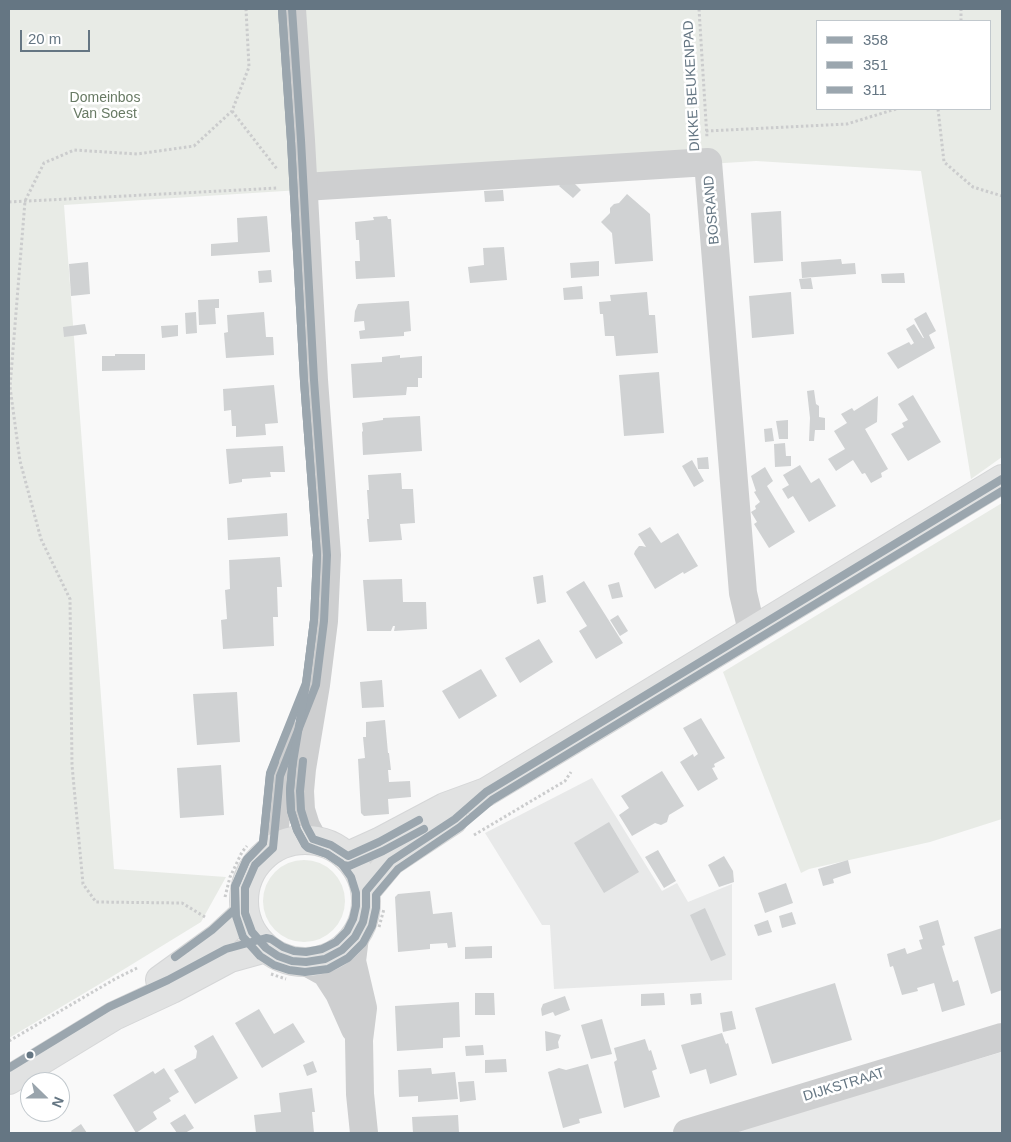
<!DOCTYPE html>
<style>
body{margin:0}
#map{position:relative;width:1011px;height:1142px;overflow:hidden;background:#f9f9f9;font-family:Arial,sans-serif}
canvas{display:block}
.frame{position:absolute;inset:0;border:10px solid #657683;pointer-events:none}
.legend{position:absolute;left:816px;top:20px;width:175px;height:90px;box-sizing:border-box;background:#fff;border:1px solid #c1c8cd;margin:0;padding:6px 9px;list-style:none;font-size:15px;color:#657683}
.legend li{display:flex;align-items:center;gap:10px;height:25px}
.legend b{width:25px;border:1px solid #c1c8cd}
.north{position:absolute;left:20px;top:1072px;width:50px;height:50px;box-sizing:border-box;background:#fff;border:1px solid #c1c8cd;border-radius:50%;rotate:112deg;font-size:14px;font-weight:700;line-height:20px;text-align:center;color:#657683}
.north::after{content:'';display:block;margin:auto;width:18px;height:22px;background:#99a4ac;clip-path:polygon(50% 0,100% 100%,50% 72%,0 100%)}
.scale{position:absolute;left:20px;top:30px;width:70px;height:22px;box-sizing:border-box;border:2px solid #657683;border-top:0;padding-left:6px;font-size:15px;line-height:18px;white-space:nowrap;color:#657683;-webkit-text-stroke:4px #fff;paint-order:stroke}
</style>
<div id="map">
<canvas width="1011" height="1142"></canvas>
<div class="frame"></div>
<ul class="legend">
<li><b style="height:6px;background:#9ba6ae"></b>358</li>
<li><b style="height:6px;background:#9ba6ae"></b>351</li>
<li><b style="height:6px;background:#9ba6ae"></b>311</li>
</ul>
<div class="north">N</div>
<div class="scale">20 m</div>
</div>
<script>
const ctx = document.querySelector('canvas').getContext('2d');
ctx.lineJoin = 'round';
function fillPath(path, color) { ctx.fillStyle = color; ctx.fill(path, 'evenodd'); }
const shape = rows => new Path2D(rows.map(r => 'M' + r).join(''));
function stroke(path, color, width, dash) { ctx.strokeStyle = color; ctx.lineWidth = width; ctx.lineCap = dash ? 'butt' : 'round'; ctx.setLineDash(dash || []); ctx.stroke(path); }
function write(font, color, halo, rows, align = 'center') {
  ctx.font = font + ' Arial,sans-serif'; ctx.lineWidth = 5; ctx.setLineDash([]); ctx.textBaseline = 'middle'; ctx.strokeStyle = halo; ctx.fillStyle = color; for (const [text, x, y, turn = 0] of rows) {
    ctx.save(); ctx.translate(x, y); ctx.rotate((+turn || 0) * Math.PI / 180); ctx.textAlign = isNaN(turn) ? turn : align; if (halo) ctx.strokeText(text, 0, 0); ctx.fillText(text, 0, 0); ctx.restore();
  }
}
const built = shape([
 [592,778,662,891,677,883,688,902,732,884,732,980,554,989,550,925,542,925,485,833],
 [1002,1052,1002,1133,729,1133]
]);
const green = shape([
 [9,9,1002,9,1002,457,971,479,921,171,756,161,64,205,114,869,226,877,201,922,113,976,9,1038],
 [817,21,990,21,990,109,817,109],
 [1002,503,1002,819,930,842,809,869,801,873,723,672],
 '263 901a41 41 0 1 1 82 0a41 41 0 1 1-82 0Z'
]);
const building = shape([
 [568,177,581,190,573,198,559,186],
 [503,190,504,201,485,202,484,191],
 [627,194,650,214,653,261,615,264,612,233,601,222,610,213,610,208,614,204,619,203],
 [781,211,783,261,754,263,751,213],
 [267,216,270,252,211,256,211,244,238,242,237,218],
 [387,216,388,219,391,219,395,277,356,279,355,261,360,261,359,240,356,240,355,222,374,220,373,217],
 [504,247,507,280,470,283,468,267,484,265,483,248],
 [841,259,842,264,855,263,856,274,802,278,801,262],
 [599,261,599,276,571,278,570,263],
 [88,262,90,294,71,296,69,264],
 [271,270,272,282,259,283,258,271],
 [904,273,905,283,882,283,881,274],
 [811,278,813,289,801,289,799,279],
 [582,286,583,299,564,300,563,288],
 [647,292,649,315,655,315,658,353,616,356,614,336,605,336,603,314,600,314,599,302,611,301,610,295],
 [791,292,794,334,752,338,749,296],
 [219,299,219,308,215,308,216,324,199,325,198,300],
 [409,301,411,331,404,332,404,336,360,339,359,331,365,330,364,321,354,322,355,311,358,304],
 [196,312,197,333,186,334,185,313],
 [264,312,266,337,273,337,274,355,226,358,224,333,228,332,227,315],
 [926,312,936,331,929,335,935,348,898,369,887,353,909,342,911,345,914,343,906,329,914,324,923,338,924,338,914,319],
 [85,324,87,334,64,337,63,327],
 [178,325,178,336,162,338,161,326],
 [115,354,145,354,145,370,102,371,102,356,115,356],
 [400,355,400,358,422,356,422,378,418,378,418,387,407,387,406,395,353,398,351,364,382,362,382,357],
 [659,372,664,433,624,436,619,375],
 [274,385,278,423,265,424,266,435,236,437,236,426,232,426,231,410,224,411,223,389],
 [814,390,816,404,819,406,819,417,825,418,825,430,815,430,814,441,809,441,810,418,807,391],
 [913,395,941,442,908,461,891,434,904,427,902,423,908,420,898,404],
 [878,396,877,422,865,429,888,469,881,473,882,477,871,483,865,473,862,474,853,460,836,471,828,459,845,449,834,431,847,423,841,414,852,408,854,411],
 [420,416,422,451,363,455,362,432,363,431,362,423,383,420,383,418],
 [788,420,788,439,779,439,776,421],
 [772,428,774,441,765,442,764,429],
 [785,443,786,456,791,456,791,466,775,467,774,444],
 [283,446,285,472,270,472,271,477,242,479,242,482,229,484,226,449],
 [708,457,709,469,698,469,697,458],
 [692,460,704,481,694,487,682,466],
 [800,465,811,483,819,478,836,506,809,522,793,496,788,499,782,489,789,485,783,475],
 [765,467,773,481,767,486,795,532,769,548,754,524,757,522,751,512,756,509,755,506,760,502,754,492,756,491,751,476],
 [401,473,402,489,413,489,415,523,400,524,402,540,369,542,367,519,369,519,367,490,369,490,368,475],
 [287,513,288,536,228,540,227,518],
 [650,527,661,543,678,533,698,566,684,574,683,572,655,589,634,554,635,551,639,546,642,546,646,547,638,534],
 [280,557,282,587,277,587,278,617,273,617,274,646,223,649,221,620,227,619,225,590,230,589,229,560],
 [543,575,546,602,537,604,533,577],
 [402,579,403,602,426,602,427,629,394,631,395,626,393,626,391,631,367,631,363,580],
 [584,581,623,643,596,659,579,631,587,626,566,592],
 [619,582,623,597,612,599,608,585],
 [618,615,628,631,620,636,610,620],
 [539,639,553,662,520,683,505,658],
 [481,669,497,696,459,719,442,691],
 [382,680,384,707,362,708,360,682],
 [237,692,240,742,197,745,193,694],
 [701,718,725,758,714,764,715,767,712,768,718,779,698,791,680,762,693,754,694,757,698,754,683,728],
 [385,720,388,753,389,753,391,770,388,770,389,782,410,781,411,797,388,799,389,814,364,816,361,813,358,759,365,758,363,737,366,737,366,722],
 [221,765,224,815,180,818,177,768],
 [662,771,684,806,669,815,667,822,661,825,655,823,632,836,619,815,629,808,621,796],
 [609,822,639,872,604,893,574,843],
 [658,850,676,881,664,888,645,857],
 [724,856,733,871,734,882,719,887,708,865],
 [848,860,851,873,833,879,834,883,823,886,818,869],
 [786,883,793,903,765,913,758,893],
 [430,891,433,914,452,912,456,947,448,948,447,943,430,944,430,949,398,952,395,897,398,894],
 [705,908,726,955,711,961,690,915],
 [792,912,796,924,782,928,779,916],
 [768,920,772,932,758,936,754,925],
 [938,920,945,945,942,946,953,982,958,980,965,1005,942,1012,934,983,917,988,918,991,902,995,893,966,890,967,887,954,905,948,907,954,922,949,919,940,923,939,919,926],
 [1002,928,1002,990,991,994,974,937],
 [492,946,492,958,465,959,465,947],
 [835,983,852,1040,772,1064,755,1008],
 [475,993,494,993,495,1015,475,1015],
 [664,993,665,1005,641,1006,641,994],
 [701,993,702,1004,691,1005,690,994],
 [565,996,570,1010,555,1016,553,1012,542,1016,541,1009,543,1004],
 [459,1002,460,1037,443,1038,443,1048,397,1051,395,1006],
 [259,1009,274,1034,293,1023,305,1042,262,1068,235,1023],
 [732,1011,736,1029,723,1032,720,1013],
 [602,1019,612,1054,591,1059,581,1025],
 [545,1031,561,1035,558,1042,559,1048,548,1051,546,1051],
 [722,1033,726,1044,728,1043,737,1075,710,1084,706,1069,690,1074,681,1045],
 [213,1035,238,1078,195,1104,174,1070,196,1058,197,1051,194,1046],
 [645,1039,649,1051,651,1050,657,1069,652,1071,660,1097,624,1108,614,1062,617,1060,614,1048],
 [483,1045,484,1055,466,1056,465,1046],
 [506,1059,507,1072,485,1073,485,1060],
 [313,1061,317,1072,307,1076,303,1065],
 [588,1064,602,1113,579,1119,580,1123,563,1128,548,1072,559,1068,566,1070],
 [164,1068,179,1092,169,1098,171,1101,153,1112,157,1119,136,1133,113,1095,153,1071,155,1074],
 [431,1068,432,1074,455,1072,458,1099,418,1102,418,1096,399,1097,398,1070],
 [474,1081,476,1100,460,1102,458,1082],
 [312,1088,315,1112,312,1112,314,1133,256,1133,254,1115,281,1112,279,1093],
 [185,1114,194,1128,185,1133,177,1133,170,1123],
 [458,1115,459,1133,413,1133,412,1117],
 [81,1124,87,1133,72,1133,71,1131]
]);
const path = shape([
 [699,9,707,138],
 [961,21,961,9],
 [938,109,944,162,973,187,1002,196],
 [232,111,277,169],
 [706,131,847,124,896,109],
 [9,202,278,188],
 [474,835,565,781,571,772],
 [225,897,230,877,242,852,247,846],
 [205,917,182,903,96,902,83,884,72,765,70,599,41,539,20,461,10,387,25,201,44,163,74,150,137,154,194,146,232,111,249,67,246,9],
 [379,927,384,909],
 [271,974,286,979],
 [9,1041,115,979,137,968]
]);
const minor = shape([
 [304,187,708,162,743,593,752,631],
 [355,937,352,961,363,1008,359,1040,360,1094,364,1133],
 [306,962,326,973,339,993,355,1029],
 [687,1133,1002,1037]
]);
const tertiary = shape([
 [292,9,301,140,314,380,327,555,324,621,316,685,302,769,300,791,301,810,306,826,313,839],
 [273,848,280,776,296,736]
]);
const primary = shape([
 '244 901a61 61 0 1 1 122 0a61 61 0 1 1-122 0Z',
 [348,856,379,842,445,807,486,792,599,724,1002,479],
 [366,891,391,861,453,820],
 [160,980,218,938,245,913],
 [9,1080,114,1016,172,989,230,958,266,948]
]);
const bus1 = shape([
 [292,9,301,140,314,380,327,555,324,621,316,685,280,776,273,848,255,865,245,888,245,913,252,932,266,948,278,956,292,961,306,962,325,959,342,950,355,937,363,922,366,907,366,891,391,861,455,819,486,792,1002,479],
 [303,761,300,791,301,810,306,826,313,839,331,845,348,856,379,842,419,820]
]);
const bus2 = shape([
 [282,10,291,141,304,381,317,555,314,620,306,683,270,773,263,843,247,859,235,887,236,916,243,937,260,956,274,965,289,970,305,972,328,969,348,958,363,943,372,926,376,908,376,895,398,869,460,827,492,800,1002,491],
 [293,760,290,791,291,811,297,830,305,845,308,848,327,854,343,865,349,866,383,851,424,829]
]);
const bus3 = shape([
 [175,957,212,930,235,909,235,886,246,861,263,843,270,775,275,762],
 [9,1068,109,1007,168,980,226,949,266,938,271,939,283,947,294,951,306,952,322,949,336,942,347,931,353,919,356,906,356,893,351,877,341,863,327,854,306,846,297,830,291,811,290,790,292,768,306,684,314,620,317,555,304,381,291,141,282,10]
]);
const markers = [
 [30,1055,4.5,"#657683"]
];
const streetNames = [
 ["DIKKE BEUKENPAD",692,86,-93],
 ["BOSRAND",712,210,-95],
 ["DIJKSTRAAT",844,1085,-17]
];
const parkNames = [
 ["Domeinbos",105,98],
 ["Van Soest",105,114]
];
fillPath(built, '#e8e9e9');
fillPath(green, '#e8ebe6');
fillPath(building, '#d0d2d3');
stroke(primary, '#d5d6d7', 30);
stroke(path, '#cbcccd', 3, [2.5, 2.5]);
stroke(minor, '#cecfd0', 28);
stroke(tertiary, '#cecfd0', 28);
stroke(primary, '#e1e2e2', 28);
stroke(bus1, '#9ba6ae', 8);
stroke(bus2, '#9ba6ae', 8);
stroke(bus3, '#9ba6ae', 8);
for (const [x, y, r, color] of markers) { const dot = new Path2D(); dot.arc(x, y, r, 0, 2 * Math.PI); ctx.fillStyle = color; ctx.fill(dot); stroke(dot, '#fff', 2); }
write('14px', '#657683', '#fff', streetNames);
write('14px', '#687a64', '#fff', parkNames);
</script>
